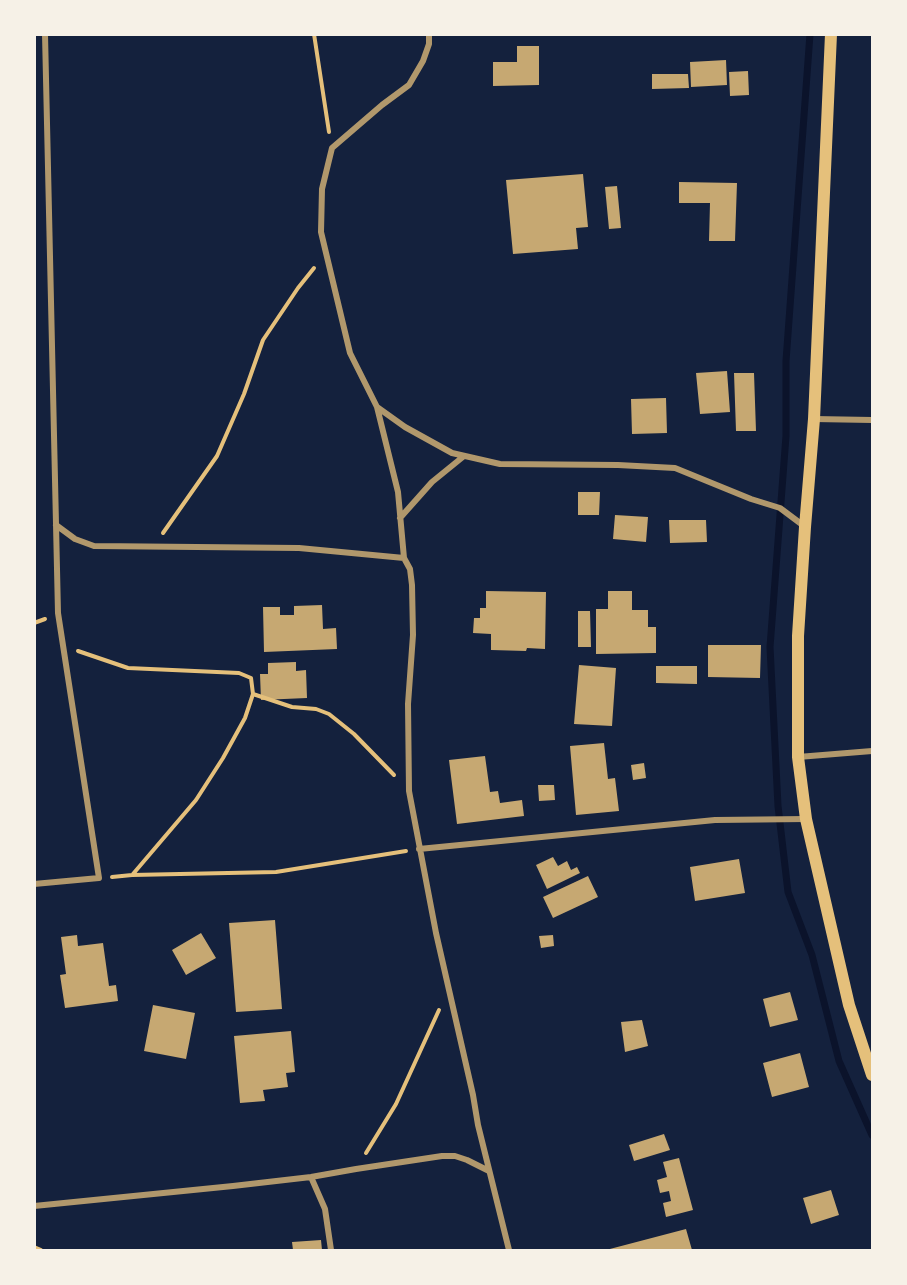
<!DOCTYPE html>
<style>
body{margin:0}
#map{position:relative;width:907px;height:1285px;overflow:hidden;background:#14213d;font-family:Cabin,sans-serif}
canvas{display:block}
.frame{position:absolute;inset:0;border:36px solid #f6f1e7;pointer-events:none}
</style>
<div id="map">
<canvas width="907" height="1285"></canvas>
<div class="frame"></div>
</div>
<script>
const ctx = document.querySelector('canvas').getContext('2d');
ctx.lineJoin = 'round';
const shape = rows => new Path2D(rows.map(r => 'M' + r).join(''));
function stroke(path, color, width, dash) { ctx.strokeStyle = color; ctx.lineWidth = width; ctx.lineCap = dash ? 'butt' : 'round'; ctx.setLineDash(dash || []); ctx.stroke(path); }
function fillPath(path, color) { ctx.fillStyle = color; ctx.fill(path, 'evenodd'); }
const stream = shape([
 [810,34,786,361,786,436,770,647,778,806,788,892,812,955,839,1061,872,1135]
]);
const building = shape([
 [517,46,539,46,539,85,493,86,493,62,517,62],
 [726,60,727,85,691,87,690,62],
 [748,71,749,95,730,96,729,72],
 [652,74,688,74,689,88,652,89],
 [583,174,588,227,576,228,578,249,513,254,506,180],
 [679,182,737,183,735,241,709,241,710,203,679,203],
 [617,186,621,228,609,229,605,187],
 [727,371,730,412,700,414,696,373],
 [734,373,754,373,756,431,736,431],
 [666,398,667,433,632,434,631,399],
 [578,492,600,492,599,515,578,515],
 [615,515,648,517,646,542,613,539],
 [669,520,706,520,707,542,670,543],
 [486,591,546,592,545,649,527,648,526,651,491,650,491,634,473,633,474,618,480,618,480,608,486,608],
 [608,591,632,591,632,610,648,610,648,627,656,627,656,653,596,654,596,609,608,609],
 [322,605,323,629,336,628,337,649,264,652,263,607,280,607,280,615,294,615,294,606],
 [578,611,590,611,591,647,578,647],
 [708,645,761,645,760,678,708,677],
 [296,662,296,671,306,670,307,698,261,700,260,674,268,674,268,663],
 [579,665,616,668,612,726,574,724],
 [656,666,697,666,697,684,656,683],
 [604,743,608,779,615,778,619,811,576,815,570,746],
 [485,756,490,792,498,791,500,803,522,800,524,816,457,824,449,760],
 [644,763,646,778,633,780,631,765],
 [538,785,554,785,555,800,539,801],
 [553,857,558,866,567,861,571,870,577,867,580,873,547,889,536,865],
 [739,859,745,893,695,901,690,867],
 [588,876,598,897,553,918,543,897],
 [275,920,282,1009,236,1012,229,923],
 [201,933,216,958,186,975,172,950],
 [77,935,78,946,103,943,109,986,116,985,118,1001,65,1008,60,975,66,974,61,937],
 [553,935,554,946,541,948,539,936],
 [790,992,798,1020,770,1027,763,999],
 [153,1005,195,1013,186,1059,144,1051],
 [642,1020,648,1046,625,1052,621,1022],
 [291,1031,295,1072,286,1073,288,1087,263,1090,265,1101,240,1103,234,1036],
 [800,1053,809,1087,772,1097,763,1063],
 [664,1134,670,1150,634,1161,629,1145],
 [679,1158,693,1210,666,1217,663,1203,671,1201,669,1191,660,1193,657,1180,667,1177,663,1162],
 [831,1190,839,1215,811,1224,803,1198],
 [686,1229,692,1250,606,1250],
 [321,1240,322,1250,293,1250,292,1242]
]);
const path = shape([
 [314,34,329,132],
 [163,533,217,456,244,394,263,340,298,288,314,268],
 [34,623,45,619],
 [78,651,128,668,239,673,251,678,253,694,292,707,316,709,329,714,354,734,394,775],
 [133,874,196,800,223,758,245,718,253,694],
 [112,877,132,875,276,872,406,851],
 [366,1153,396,1104,439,1010],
 [34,1247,41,1250]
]);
const minor = shape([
 [429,34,429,44,423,61,409,85,382,105,332,148,322,189,321,232,350,353,377,407,405,427,452,453,500,464,618,465,675,468,751,499,780,508,804,526],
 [377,407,398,492,404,558],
 [814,419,872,420],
 [400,518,432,482,464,456],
 [56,525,75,539,94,546,299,548,404,558,410,569,412,585,413,635,408,704,409,791,436,933,473,1095,478,1125,509,1250],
 [798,757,872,751],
 [419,849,715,820,806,819],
 [34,884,99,878,58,613,45,34],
 [311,1177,325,1209,331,1250],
 [34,1206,233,1186,311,1177,356,1169,442,1156,455,1156,467,1160,489,1171]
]);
const secondary = shape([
 [831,34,814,419,805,527,798,636,798,757,806,819,849,1005,872,1075]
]);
stroke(stream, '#0b132b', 7);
fillPath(building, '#c6a872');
stroke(path, '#e5c07b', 4);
stroke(minor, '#b1986c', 6);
stroke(secondary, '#e5c07b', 12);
</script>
